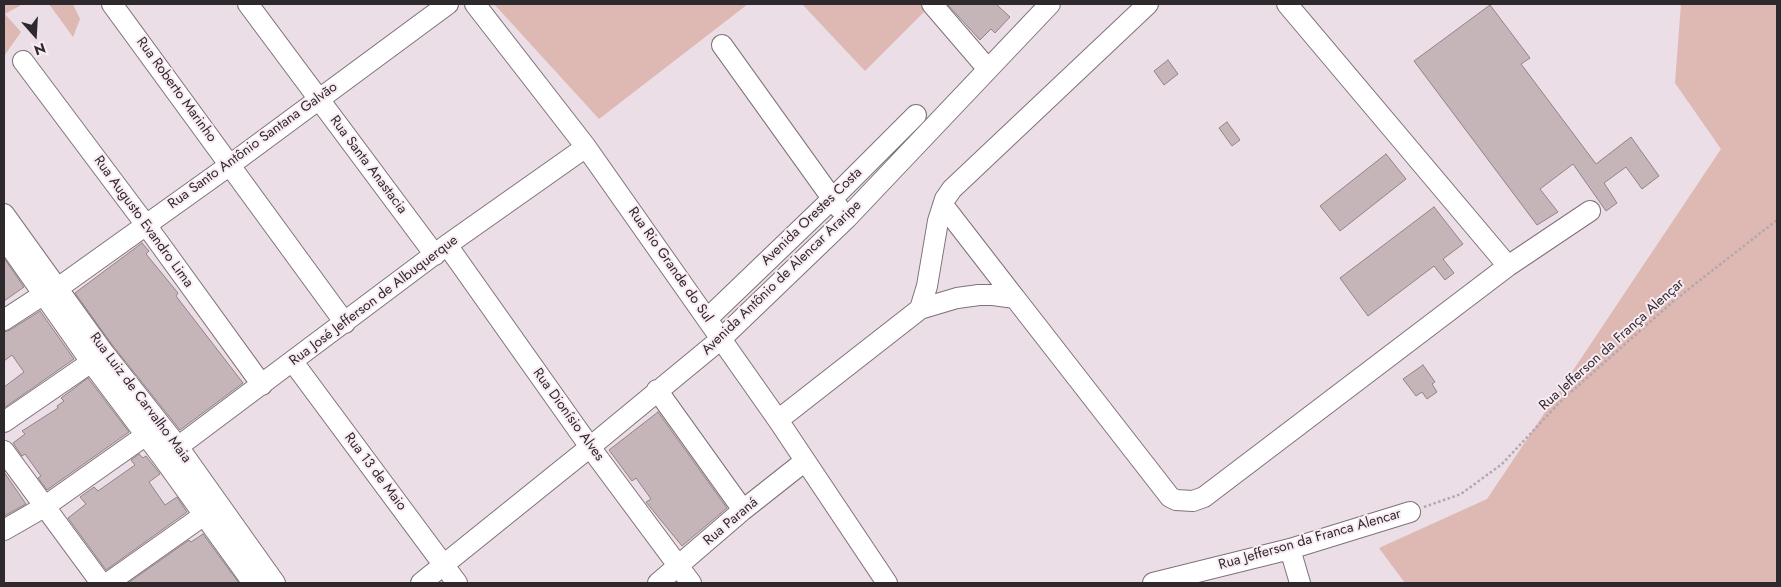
<!DOCTYPE html>
<meta charset="utf-8">
<style>
body{margin:0}
#map{position:relative;width:1781px;height:587px;overflow:hidden;background:#ecdee6;font-family:Jost,sans-serif}
canvas{display:block}
.frame{position:absolute;inset:0;border:5px solid #2e292c;pointer-events:none}
.north{position:absolute;left:10px;top:10px;width:50px;height:50px;-webkit-text-stroke:4px #f9ebf3;paint-order:stroke;rotate:161deg;font-size:14px;font-weight:700;line-height:20px;text-align:center;color:#2e292c}
.north::after{content:'';display:block;margin:auto;width:18px;height:22px;background:#2e292c;clip-path:polygon(50% 0,100% 100%,50% 72%,0 100%)}
</style>
<div id="map">
<canvas width="1781" height="587"></canvas>
<div class="frame"></div>
<div class="north">N</div>
</div>
<script>
const ctx = document.querySelector('canvas').getContext('2d');
ctx.lineJoin = 'round';
function fillPath(path, color) { ctx.fillStyle = color; ctx.fill(path, 'evenodd'); }
const shape = rows => new Path2D(rows.map(r => 'M' + r).join(''));
function stroke(path, color, width, dash) { ctx.strokeStyle = color; ctx.lineWidth = width; ctx.lineCap = dash ? 'butt' : 'round'; ctx.setLineDash(dash || []); ctx.stroke(path); }
function write(font, color, halo, rows, align = 'center') {
  ctx.font = font + ' Jost,sans-serif'; ctx.lineWidth = 4; ctx.setLineDash([]); ctx.textBaseline = 'middle'; ctx.strokeStyle = halo; ctx.fillStyle = color; for (const [text, x, y, turn = 0] of rows) {
    ctx.save(); ctx.translate(x, y); ctx.rotate((+turn || 0) * Math.PI / 180); ctx.textAlign = isNaN(turn) ? turn : align; if (halo) ctx.strokeText(text, 0, 0); ctx.fillText(text, 0, 0); ctx.restore();
  }
}
const green = shape([
 [4,4,23,4,5,14,21,32,4,56],
 [49,4,73,4,80,19,73,37],
 [494,4,748,4,599,119],
 [802,4,923,4,926,10,865,71],
 [1681,4,1777,4,1777,583,1405,583,1379,548,1487,499,1721,149,1675,83]
]);
const building = shape([
 [947,4,996,4,1010,17,995,33,991,29,980,40,947,4],
 [1490,5,1530,58,1521,64,1596,164,1631,137,1659,176,1642,189,1626,167,1604,183,1617,203,1606,211,1573,164,1540,189,1558,212,1537,225,1414,61,1490,5],
 [1168,60,1178,74,1164,85,1154,71,1168,60],
 [1227,122,1240,140,1232,146,1219,128,1227,122],
 [1386,154,1406,179,1340,231,1320,206,1386,154],
 [1434,207,1463,244,1443,259,1454,273,1445,280,1434,266,1368,316,1340,278,1434,207],
 [142,243,149,251,146,254,178,293,176,296,243,383,180,430,113,346,75,293,142,243],
 [4,258,24,287,4,301,4,258],
 [40,311,74,359,4,408,4,387,24,372,12,355,4,361,4,332,10,330,40,311],
 [1423,365,1435,382,1432,384,1437,392,1427,399,1422,392,1416,396,1403,379,1423,365],
 [88,378,129,432,47,490,38,478,41,476,25,454,22,456,13,443,25,434,22,431,58,408,57,406,64,401,61,398,88,378],
 [658,412,727,508,682,546,646,502,651,499,636,478,632,481,609,450,658,412],
 [139,454,143,458,146,456,160,474,149,482,165,505,177,497,187,512,106,570,68,518,86,504,80,497,94,487,98,491,135,465,131,460,139,454],
 [4,472,26,504,4,516,4,472],
 [203,534,239,583,128,583,189,540,191,542,203,534]
]);
const path = shape([
 [1424,507,1461,494,1502,464,1562,400,1676,299,1777,220]
]);
const minor = shape([
 [112,4,345,323],
 [248,4,435,255],
 [475,4,586,147,778,420,887,583],
 [932,4,987,68],
 [1287,4,1508,266],
 [722,45,839,208],
 [23,61,146,225,262,385],
 [943,205,1015,298],
 [4,214,104,353,179,448,275,583],
 [4,238,91,362,163,458,253,583],
 [447,245,590,447,691,583],
 [920,309,957,298,979,295,993,295,1015,298,1170,497,1176,500,1193,501,1204,497,1508,266,1590,211],
 [708,318,832,199,916,115],
 [4,320,44,294,58,288,230,165,448,4],
 [293,362,457,583],
 [657,390,743,510],
 [778,420,920,309,927,286,938,221,945,199,952,189,1148,4],
 [4,422,103,354],
 [4,451,101,583],
 [163,458,447,245,586,147],
 [4,530,44,507,156,428],
 [1290,549,1300,583],
 [108,583,214,508],
 [421,583,590,447,721,339,847,218,1050,4],
 [658,583,743,510,805,461],
 [1153,583,1290,549,1410,512]
]);
const streetNames = [
 ["Rua Roberto Marinho",176,90,54],
 ["Rua Santo Antônio Santana Galvão",253,146,-36],
 ["Rua Santa Anastacia",368,165,53],
 ["Avenida Orestes Costa",812,217,-44],
 ["Rua Augusto Evandro Lima",143,222,54],
 ["Rua Rio Grande do Sul",670,265,55],
 ["Avenida Antônio de Alencar Araripe",782,278,-44],
 ["Rua José Jefferson de Albuquerque",374,301,-37],
 ["Rua Jefferson da França Alençar",1612,345,-42],
 ["Rua Luiz de Carvalho Maia",140,398,53],
 ["Rua Dionísio Alves",568,415,54],
 ["Rua 13 de Maio",375,472,53],
 ["Rua Paraná",731,522,-40],
 ["Rua Jefferson da Franca Alencar",1310,540,-16]
];
fillPath(green, '#deb8b2');
fillPath(building, '#c5b5b8');
stroke(building, '#918385', 1);
stroke(minor, '#7e7279', 22);
stroke(path, '#b2a7ae', 2.5, [2.5, 2.5]);
stroke(minor, '#fff', 20);
write('14px', '#2e292c', '#f9ebf3', streetNames);
</script>
